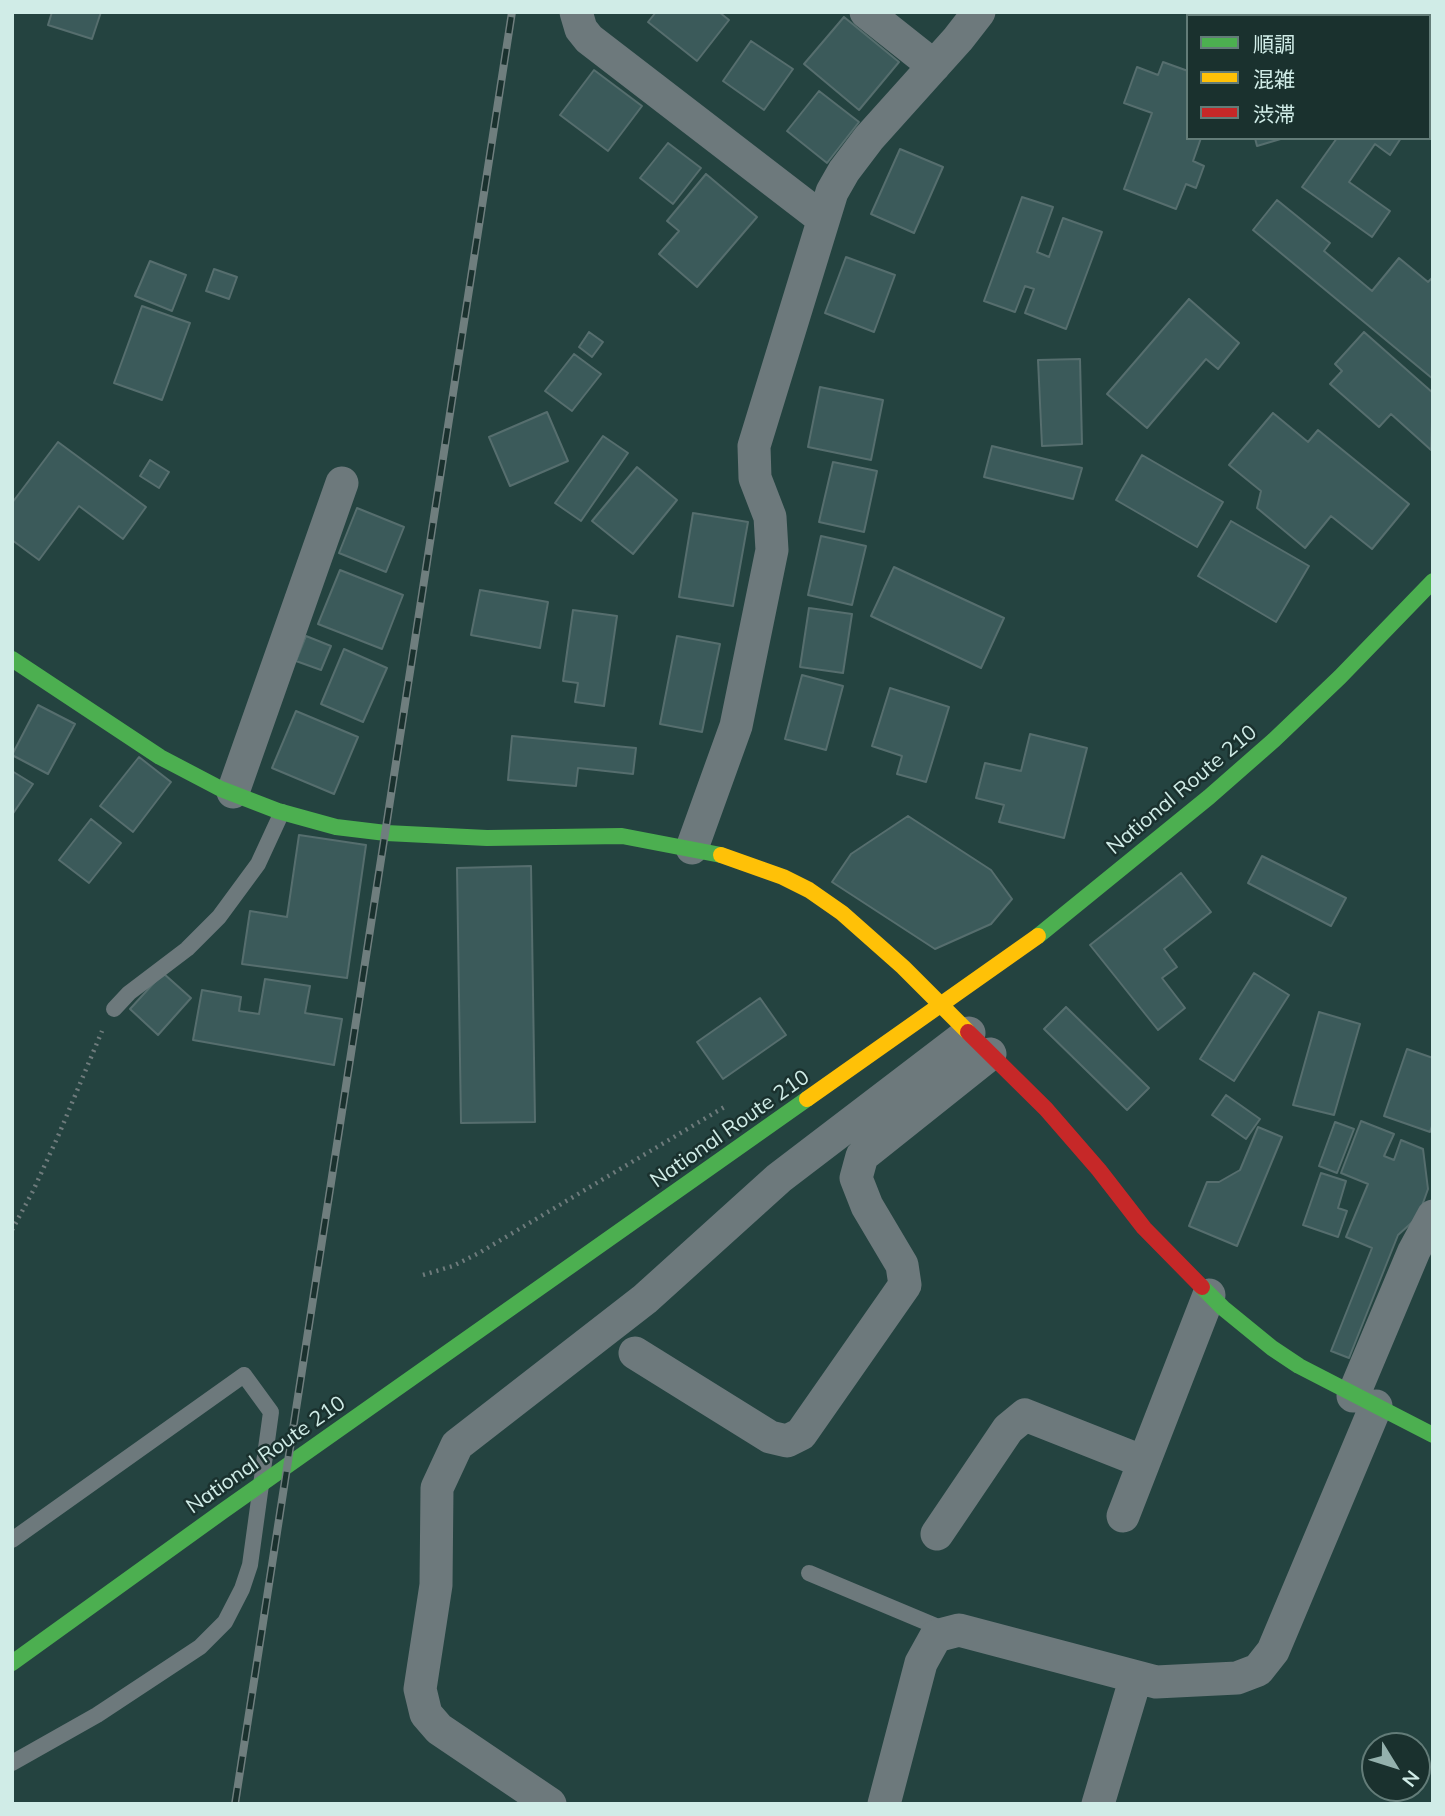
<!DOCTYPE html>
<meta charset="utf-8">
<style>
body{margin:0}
#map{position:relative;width:1445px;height:1816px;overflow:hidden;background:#244340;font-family:Mulish,"Noto Sans JP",sans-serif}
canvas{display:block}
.frame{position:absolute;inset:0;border:14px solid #d0ece7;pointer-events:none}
.legend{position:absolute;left:1186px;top:14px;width:245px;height:126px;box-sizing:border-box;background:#1a312e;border:2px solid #637c78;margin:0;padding:9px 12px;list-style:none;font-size:21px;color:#d0ece7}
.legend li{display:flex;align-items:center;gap:14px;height:35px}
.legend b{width:35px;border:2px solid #637c78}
.north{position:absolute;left:1361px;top:1732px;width:70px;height:70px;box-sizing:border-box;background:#1a312e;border:2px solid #637c78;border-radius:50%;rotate:128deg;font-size:19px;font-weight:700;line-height:28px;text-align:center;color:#d0ece7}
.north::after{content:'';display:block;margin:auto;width:24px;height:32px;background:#94b1ad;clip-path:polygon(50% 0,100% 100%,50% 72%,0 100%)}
</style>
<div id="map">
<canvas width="1445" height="1816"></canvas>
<div class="frame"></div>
<ul class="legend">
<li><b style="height:9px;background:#4caf50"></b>順調</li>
<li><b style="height:9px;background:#ffc107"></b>混雑</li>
<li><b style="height:9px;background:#c62828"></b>渋滞</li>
</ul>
<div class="north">N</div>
</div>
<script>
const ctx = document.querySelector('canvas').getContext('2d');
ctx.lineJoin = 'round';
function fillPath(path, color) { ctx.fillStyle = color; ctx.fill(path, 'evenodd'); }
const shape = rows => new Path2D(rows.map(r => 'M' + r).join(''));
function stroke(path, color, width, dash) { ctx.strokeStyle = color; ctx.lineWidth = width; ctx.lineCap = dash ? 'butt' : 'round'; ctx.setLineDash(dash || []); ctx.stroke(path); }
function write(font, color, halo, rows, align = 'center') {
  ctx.font = font + ' Mulish,sans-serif'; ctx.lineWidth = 5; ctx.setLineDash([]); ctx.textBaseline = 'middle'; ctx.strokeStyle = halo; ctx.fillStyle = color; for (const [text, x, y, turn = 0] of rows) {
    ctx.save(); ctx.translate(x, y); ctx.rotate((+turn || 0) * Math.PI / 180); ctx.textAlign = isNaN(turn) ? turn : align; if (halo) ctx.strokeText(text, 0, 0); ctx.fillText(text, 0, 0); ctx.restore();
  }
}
const building = shape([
 [52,12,101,12,92,39,48,25,52,12],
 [656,12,719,12,729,20,697,61,648,22,656,12],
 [844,17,899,62,859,110,804,64,844,17],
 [751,41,793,69,764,110,723,81,751,41],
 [1163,62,1188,71,1188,138,1201,138,1193,161,1204,166,1196,188,1186,184,1176,209,1124,189,1152,113,1124,103,1137,67,1158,75,1163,62],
 [594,70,642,106,608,151,560,115,594,70],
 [819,91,859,122,827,163,787,131,819,91],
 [1255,138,1284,138,1257,146,1255,138],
 [1337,138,1401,138,1390,155,1375,144,1349,182,1390,211,1372,237,1302,187,1337,138],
 [668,143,701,168,673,204,640,178,668,143],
 [900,149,943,167,914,233,871,214,900,149],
 [706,174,757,217,697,287,659,254,679,231,667,221,706,174],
 [1022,197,1053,207,1037,252,1049,257,1063,218,1102,232,1066,329,1025,313,1034,289,1025,286,1015,312,984,301,1022,197],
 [1277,200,1330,243,1324,251,1372,291,1399,258,1428,282,1433,277,1433,379,1253,230,1277,200],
 [846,257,895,275,874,332,825,313,846,257],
 [150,261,186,275,172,311,135,296,150,261],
 [214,269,237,277,229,299,206,291,214,269],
 [1189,299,1239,343,1218,369,1206,359,1147,428,1107,394,1189,299],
 [142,306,190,323,162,400,114,383,142,306],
 [589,332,603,342,592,357,579,347,589,332],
 [1364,332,1433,393,1431,450,1391,414,1379,427,1330,384,1342,371,1335,364,1364,332],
 [574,354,601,374,572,411,545,391,574,354],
 [1080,359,1082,444,1042,446,1038,360,1080,359],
 [820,387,883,400,871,460,808,447,820,387],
 [547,412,568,461,510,486,489,437,547,412],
 [1273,413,1308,442,1318,430,1409,504,1372,549,1331,516,1305,548,1257,508,1261,491,1229,465,1273,413],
 [603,436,628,453,581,521,555,503,603,436],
 [58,442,146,507,123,539,79,506,39,560,12,540,12,503,58,442],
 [992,446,1082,468,1073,499,984,477,992,446],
 [1142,455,1223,502,1197,547,1116,500,1142,455],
 [150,460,169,472,159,488,140,476,150,460],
 [833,462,877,471,864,532,819,522,833,462],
 [637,467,677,500,633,554,592,521,637,467],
 [357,508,404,527,386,572,339,553,357,508],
 [693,513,748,522,733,606,679,597,693,513],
 [1231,521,1309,566,1276,622,1198,576,1231,521],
 [821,536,866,546,852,605,808,595,821,536],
 [894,567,1004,618,981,668,871,616,894,567],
 [340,570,403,595,382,649,318,624,340,570],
 [480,590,548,602,540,648,471,635,480,590],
 [809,608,852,614,843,673,800,667,809,608],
 [573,610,617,616,604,706,575,702,578,683,563,681,573,610],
 [306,636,331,646,321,670,296,661,306,636],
 [677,636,720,644,702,732,660,724,677,636],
 [344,649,387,668,363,722,321,704,344,649],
 [802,675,843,686,826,750,785,739,802,675],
 [890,688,949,707,926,782,897,774,902,756,872,746,890,688],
 [38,705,75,724,48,774,12,755,38,705],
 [296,711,358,737,334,794,272,768,296,711],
 [1030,734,1087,748,1064,838,999,822,1004,805,976,798,985,763,1021,771,1030,734],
 [512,736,636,748,633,774,578,768,576,786,508,780,512,736],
 [139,757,171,782,133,832,100,806,139,757],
 [12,771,33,784,12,815,12,771],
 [908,816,991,870,1012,899,991,924,935,949,832,882,851,854,908,816],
 [91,819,121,843,89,883,59,860,91,819],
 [299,835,366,845,347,978,242,964,250,911,287,917,299,835],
 [1262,856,1346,898,1331,926,1248,883,1262,856],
 [531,866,535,1122,461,1123,457,868,531,866],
 [1181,873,1211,912,1164,949,1177,967,1162,978,1185,1008,1158,1030,1090,945,1181,873],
 [163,973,191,998,158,1035,130,1009,163,973],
 [1254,973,1289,995,1234,1081,1200,1059,1254,973],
 [265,979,310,986,305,1013,342,1019,334,1065,193,1040,202,990,241,997,239,1011,259,1014,265,979],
 [760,998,786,1035,723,1079,697,1042,760,998],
 [1066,1007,1149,1088,1127,1110,1044,1029,1066,1007],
 [1319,1012,1360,1024,1334,1115,1293,1105,1319,1012],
 [1407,1049,1433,1058,1433,1123,1430,1132,1384,1116,1407,1049],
 [1226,1095,1260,1119,1246,1139,1212,1115,1226,1095],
 [1361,1121,1394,1134,1384,1156,1394,1160,1401,1140,1423,1149,1428,1189,1418,1217,1398,1235,1349,1358,1331,1351,1372,1248,1346,1237,1368,1184,1341,1173,1361,1121],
 [1335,1122,1354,1129,1337,1173,1319,1166,1335,1122],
 [1258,1127,1282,1137,1237,1246,1189,1226,1207,1182,1219,1182,1240,1170,1258,1127],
 [1321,1173,1346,1181,1338,1208,1347,1211,1338,1237,1303,1225,1321,1173]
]);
const path = shape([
 [12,1230,33,1191,59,1134,102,1031],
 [423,1275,453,1266,479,1253,726,1106]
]);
const lane = shape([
 [114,1009,129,993,187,949,219,917,258,864,282,812],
 [12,1540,244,1375,271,1412,250,1565,242,1589,225,1622,200,1647,97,1715,12,1763],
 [809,1573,945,1630]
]);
const street = shape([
 [576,12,581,29,589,39,823,219],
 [866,12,934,66],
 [233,792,342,483],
 [692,848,736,726,772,550,770,517,755,478,754,446,832,192,844,171,869,138,958,39,979,12],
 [635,1353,770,1437,787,1441,801,1434,905,1285,902,1265,867,1206,856,1178,862,1156,990,1054],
 [1353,1396,1414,1251,1433,1216],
 [1123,1516,1209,1295],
 [937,1534,1008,1429,1025,1415,1144,1462],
 [550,1804,439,1729,426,1714,420,1689,436,1585,437,1488,457,1445,645,1299,779,1178,969,1033],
 [884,1804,921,1663,936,1636,959,1630,1156,1682,1237,1678,1258,1670,1273,1651,1376,1406],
 [1098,1804,1136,1677]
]);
const fast = shape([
 [12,659,160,757,221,789,278,811,336,827,386,833,487,838,622,836,721,855],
 [1038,936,1209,797,1274,740,1340,677,1433,581],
 [1202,1287,1223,1308,1272,1348,1299,1366,1433,1435],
 [12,1663,223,1511,807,1099]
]);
const slow = shape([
 [721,855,783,877,809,890,842,913,903,967,968,1032],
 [807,1099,1038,936]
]);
const jam = shape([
 [968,1032,1046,1109,1099,1170,1144,1228,1202,1287]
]);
const rail = shape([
 [235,1804,512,12]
]);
const streetNames = [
 ["National Route 210",1182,790,-40],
 ["National Route 210",730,1129,-35],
 ["National Route 210",266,1455,-35]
];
fillPath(building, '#3b5a5a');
stroke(building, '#566e6e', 2);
stroke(path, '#6e7b7c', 4.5, [2, 5]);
stroke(lane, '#6d797c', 16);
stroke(street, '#6d797c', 33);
stroke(fast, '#4caf50', 16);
stroke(slow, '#ffc107', 16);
stroke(jam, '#c62828', 16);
stroke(rail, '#6f7e7e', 8);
stroke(rail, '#1a312e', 5, [16]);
write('21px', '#d0ece7', '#1a312e', streetNames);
</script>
